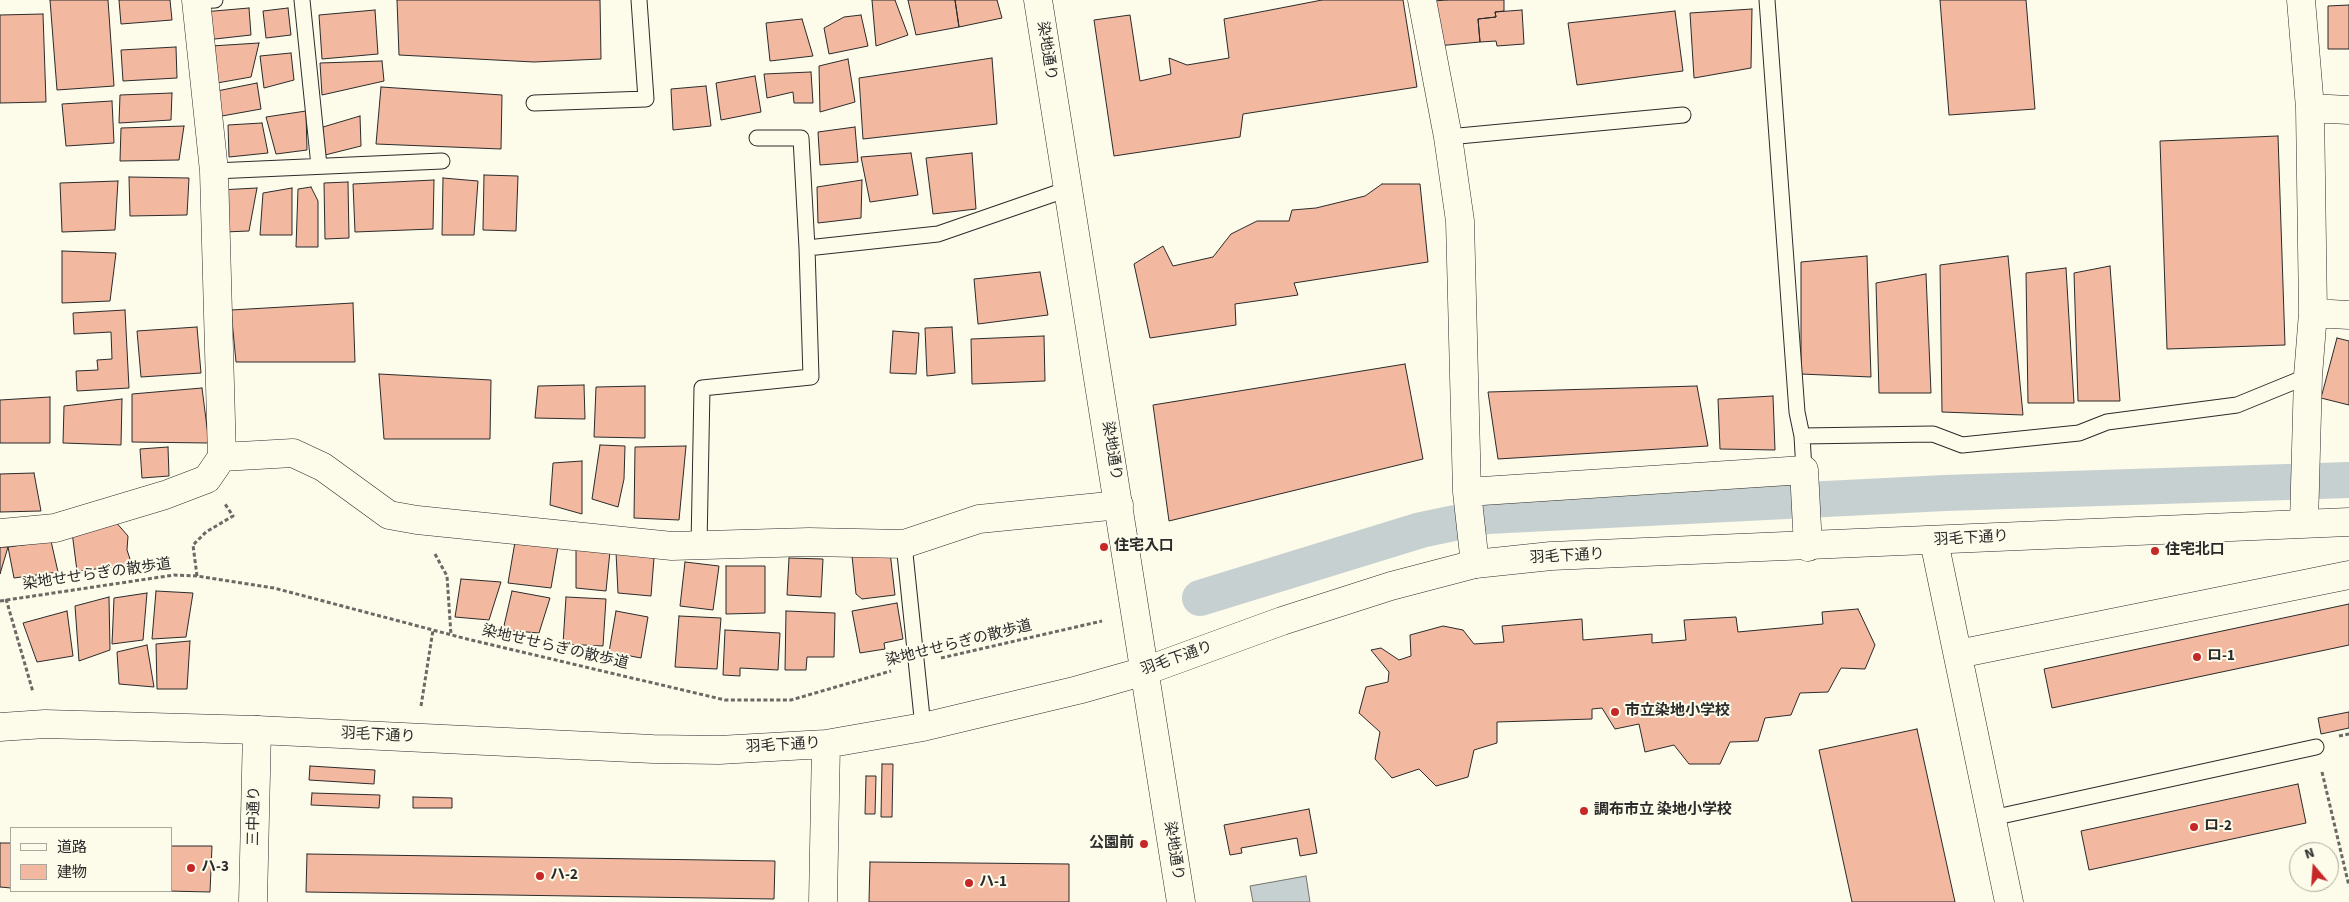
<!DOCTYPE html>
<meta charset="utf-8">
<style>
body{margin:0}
#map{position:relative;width:2349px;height:902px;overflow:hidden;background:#fdfbea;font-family:"Source Sans 3","Noto Sans JP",sans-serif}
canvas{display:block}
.legend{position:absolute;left:10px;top:827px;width:162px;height:65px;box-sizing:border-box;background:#fdfbea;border:1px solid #a9a89e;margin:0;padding:6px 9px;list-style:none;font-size:15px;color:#2b2b2b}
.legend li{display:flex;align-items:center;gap:10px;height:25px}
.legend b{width:25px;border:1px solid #a9a89e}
.north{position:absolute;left:2289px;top:842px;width:50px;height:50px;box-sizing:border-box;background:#fdfbea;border:1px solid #a9a89e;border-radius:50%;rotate:342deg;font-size:14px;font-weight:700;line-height:20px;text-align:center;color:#2b2b2b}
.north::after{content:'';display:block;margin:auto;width:18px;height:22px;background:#c62828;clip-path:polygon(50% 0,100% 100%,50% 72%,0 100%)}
</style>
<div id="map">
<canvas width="2349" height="902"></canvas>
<ul class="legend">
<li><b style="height:6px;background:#fdfbea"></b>道路</li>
<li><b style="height:14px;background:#f2b8a0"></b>建物</li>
</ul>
<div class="north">N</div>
</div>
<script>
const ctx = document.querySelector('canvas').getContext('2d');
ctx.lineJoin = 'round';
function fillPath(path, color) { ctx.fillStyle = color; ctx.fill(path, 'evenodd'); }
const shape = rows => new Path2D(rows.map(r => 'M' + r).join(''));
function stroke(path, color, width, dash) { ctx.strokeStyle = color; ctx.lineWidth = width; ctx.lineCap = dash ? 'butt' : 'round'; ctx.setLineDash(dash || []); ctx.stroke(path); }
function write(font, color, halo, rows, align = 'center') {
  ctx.font = font + ' "Source Sans 3","Noto Sans JP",sans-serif'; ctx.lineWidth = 4; ctx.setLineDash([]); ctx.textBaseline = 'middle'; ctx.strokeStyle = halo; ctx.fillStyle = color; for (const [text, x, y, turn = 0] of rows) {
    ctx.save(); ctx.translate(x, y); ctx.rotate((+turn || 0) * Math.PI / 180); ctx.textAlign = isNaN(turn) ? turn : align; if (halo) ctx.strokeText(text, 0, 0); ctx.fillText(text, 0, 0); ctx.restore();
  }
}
const water = shape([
 [1306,876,1310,902,1253,902,1250,886,1306,876]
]);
const canal = shape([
 [1200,598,1421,530,1488,516,1945,493,2349,480]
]);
const building = shape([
 [50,0,108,0,114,86,57,90,50,0],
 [119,0,170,0,172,20,121,24,119,0],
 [397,0,600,0,601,59,534,62,399,55,397,0],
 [872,0,895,0,908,35,876,46,872,0],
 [908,0,955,0,959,27,916,35,908,0],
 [955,0,997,0,1002,18,959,27,955,0],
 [1322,0,1403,0,1417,87,1243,114,1240,137,1114,156,1094,20,1130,15,1140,81,1171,74,1169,58,1187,65,1229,58,1224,19,1322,0],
 [1447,0,1504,0,1504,11,1495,12,1496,17,1478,19,1480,42,1437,46,1433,1,1447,0],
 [1940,0,2026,0,2035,109,1949,115,1940,0],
 [2349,5,2349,49,2328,49,2328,6,2349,5],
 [249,8,251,35,206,40,203,12,249,8],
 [288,8,291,35,266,38,263,11,288,8],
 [1752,9,1751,68,1694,78,1690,13,1752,9],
 [375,10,378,54,322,59,319,15,375,10],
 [1522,10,1524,44,1497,46,1496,41,1480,42,1478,19,1496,17,1495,12,1522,10],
 [1675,11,1683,71,1577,85,1568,23,1675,11],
 [43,14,46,102,0,103,0,15,43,14],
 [861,15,868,46,829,54,824,28,844,17,861,15],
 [802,19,813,56,770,61,766,23,802,19],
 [259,43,251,77,217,83,211,46,259,43],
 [176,47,177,78,123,81,121,50,176,47],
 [291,53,294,80,264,88,260,56,291,53],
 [992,58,997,124,863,139,859,78,992,58],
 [848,59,855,102,820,112,819,66,848,59],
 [382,61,384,81,322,95,320,63,382,61],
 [811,72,813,103,794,103,793,92,767,98,764,74,811,72],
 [755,76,761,112,721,120,716,83,755,76],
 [257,83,261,109,222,116,217,91,257,83],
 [706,86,711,126,673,130,671,89,706,86],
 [381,87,502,95,501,149,376,144,381,87],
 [172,93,171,120,119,123,120,95,172,93],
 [112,101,114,143,66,146,62,104,112,101],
 [306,111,307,150,276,154,266,117,306,111],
 [360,116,361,146,321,156,323,127,360,116],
 [262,123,268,153,229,157,228,125,262,123],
 [184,126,179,160,120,161,121,128,184,126],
 [855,127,858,162,820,165,818,132,855,127],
 [2278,136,2285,345,2167,349,2160,141,2278,136],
 [911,153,918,195,870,202,861,157,911,153],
 [972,153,976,209,933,214,926,158,972,153],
 [484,175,518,176,516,231,483,230,484,175],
 [129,177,189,178,187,215,130,216,129,177],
 [443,178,478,181,474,235,442,235,443,178],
 [434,180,433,229,355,232,353,184,434,180],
 [862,180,861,218,818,223,817,187,862,180],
 [118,181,115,230,62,232,60,183,118,181],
 [348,182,349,238,325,239,324,183,348,182],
 [1382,184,1420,184,1428,262,1294,283,1298,295,1235,304,1236,325,1150,338,1134,264,1163,246,1173,266,1213,257,1231,234,1257,221,1289,221,1292,210,1316,208,1365,196,1382,184],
 [311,187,318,201,318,247,296,247,298,189,311,187],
 [257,188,249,231,224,232,219,190,257,188],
 [292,188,292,235,260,235,263,193,292,188],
 [62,251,116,253,110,301,62,303,62,251],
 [1867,256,1871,377,1801,374,1801,262,1867,256],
 [2008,256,2023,415,1942,412,1940,265,2008,256],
 [2110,266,2120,401,2078,401,2074,273,2110,266],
 [2066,268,2074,403,2028,403,2026,273,2066,268],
 [1040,272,1048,315,978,324,974,279,1040,272],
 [1926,274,1931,393,1879,393,1876,283,1926,274],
 [353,303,355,362,236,362,231,310,353,303],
 [125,310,129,388,77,391,76,371,98,370,97,360,112,359,111,332,74,334,73,313,125,310],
 [197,327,201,373,141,377,137,331,197,327],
 [952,327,955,373,927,376,925,328,952,327],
 [893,331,919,333,916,374,890,373,893,331],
 [1044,336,1045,381,972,384,971,339,1044,336],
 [2337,338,2349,341,2349,405,2321,398,2337,338],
 [1405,364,1423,459,1169,521,1153,405,1405,364],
 [379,374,491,380,490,439,384,439,379,374],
 [584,385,585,419,535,418,538,386,584,385],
 [645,386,645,438,594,437,596,387,645,386],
 [1697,386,1708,446,1498,459,1488,392,1697,386],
 [202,388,209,443,132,442,132,394,202,388],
 [1773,396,1775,450,1720,449,1718,399,1773,396],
 [50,397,50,443,0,443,0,400,50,397],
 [122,399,121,445,63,443,64,406,122,399],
 [600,445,625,446,624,479,618,507,592,499,600,445],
 [686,446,679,520,634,518,635,447,686,446],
 [168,447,169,476,142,478,140,449,168,447],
 [582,461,582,514,550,505,553,463,582,461],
 [34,473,41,511,0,512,0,474,34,473],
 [114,520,128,536,127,550,132,565,77,571,72,532,114,520],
 [51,541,58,572,14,578,8,547,51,541],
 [515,542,558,547,551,588,508,583,515,542],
 [0,547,8,547,0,574,0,547],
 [576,550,610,551,606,591,576,588,576,550],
 [616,552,654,558,651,596,618,593,616,552],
 [890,552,895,595,862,599,856,594,852,556,890,552],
 [789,558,823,559,821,597,787,595,789,558],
 [685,562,719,566,713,610,680,606,685,562],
 [726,566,765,566,765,613,726,614,726,566],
 [461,579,501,582,489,620,455,617,461,579],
 [156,591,193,593,186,637,152,639,156,591],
 [512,591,550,598,539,633,503,630,512,591],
 [147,593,143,640,112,644,114,598,147,593],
 [109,597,110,650,79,661,75,606,109,597],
 [566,597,606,599,603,646,563,644,566,597],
 [897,603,903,639,884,643,885,649,860,653,852,611,897,603],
 [2349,604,2349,645,2052,708,2044,669,2349,604],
 [1858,609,1875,645,1865,669,1841,668,1828,692,1800,693,1791,715,1765,718,1758,741,1730,742,1720,764,1689,764,1674,745,1645,752,1639,724,1615,729,1602,708,1592,709,1592,719,1497,722,1497,743,1474,750,1468,777,1436,786,1419,769,1392,778,1375,759,1380,732,1359,713,1366,687,1388,682,1389,672,1371,650,1381,648,1399,660,1411,656,1410,635,1443,626,1463,630,1474,644,1504,642,1502,626,1582,619,1583,640,1652,634,1652,643,1686,640,1684,620,1736,617,1738,632,1823,624,1822,612,1858,609],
 [67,611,73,656,37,662,23,623,67,611],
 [616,611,648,617,641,658,609,652,616,611],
 [786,611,835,613,834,657,807,657,806,670,785,670,786,611],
 [679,616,721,618,717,669,675,667,679,616],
 [725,630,780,633,778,670,740,668,740,676,723,675,725,630],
 [190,641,187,689,157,689,156,644,190,641],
 [147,645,154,687,119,684,117,652,147,645],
 [2349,712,2349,728,2321,734,2318,718,2349,712],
 [1917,729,1955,902,1852,902,1819,750,1917,729],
 [882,764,893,764,892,817,881,817,882,764],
 [310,766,375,770,374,784,309,780,310,766],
 [866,776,876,776,875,814,865,814,866,776],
 [2298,784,2306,823,2089,870,2081,831,2298,784],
 [312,793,380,795,379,808,311,805,312,793],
 [413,797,452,798,452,808,413,808,413,797],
 [1309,809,1317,853,1300,856,1297,838,1241,848,1242,853,1230,855,1224,825,1309,809],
 [0,843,11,843,11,888,0,887,0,843],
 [171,846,212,846,210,892,167,891,171,891,171,846],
 [307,854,775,861,774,899,306,892,307,854],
 [870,862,1069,864,1069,902,869,902,870,862]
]);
const path = shape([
 [435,554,447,576,451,635],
 [197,576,193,545,206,532,233,516,225,504],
 [6,599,33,692],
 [0,601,174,575,197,576,274,588,467,639,725,700,791,700,891,671],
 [941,658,1102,621],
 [421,706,433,630],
 [2339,736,2349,734],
 [2322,772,2349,886]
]);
const lane = shape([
 [302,0,319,166],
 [1767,0,1797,412,1802,436,1804,470],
 [196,1,215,0],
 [534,103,646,99,639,0],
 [1448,137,1683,115],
 [214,171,442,161],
 [807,248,938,234,1068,189],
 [1802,436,1933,434,1962,445,2079,433,2107,422,2237,405,2308,376],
 [904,544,923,727],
 [699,546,702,388,811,377,807,248,801,138,757,138],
 [1992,818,2316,747]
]);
const street = shape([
 [196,0,214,171,222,457],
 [1422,0,1448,137,1460,221,1467,492],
 [2301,0,2310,108,2313,313,2308,376,2304,523],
 [2310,108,2349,110],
 [2313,313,2349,315],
 [0,533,55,528,165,495,207,479,222,457,293,453,323,467,389,515,417,520,672,546,809,542,904,544,979,519,1119,505],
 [1934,541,2009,902],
 [1475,564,1467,492,1804,470,1808,547],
 [1958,654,2349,575],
 [253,902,257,730]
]);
const secondary = shape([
 [1038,0,1181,902],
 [0,727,45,724,257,730,653,749,719,750,826,744,923,727,1078,690,1145,671,1282,621,1391,586,1475,564,1551,556,2349,522],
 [823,902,826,744]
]);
const markers = [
 [1104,547,5,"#c62828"],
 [2155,551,5,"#c62828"],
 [2197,657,5,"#c62828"],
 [1615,712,5,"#c62828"],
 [1584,811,5,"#c62828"],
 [2194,827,5,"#c62828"],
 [1144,844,5,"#c62828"],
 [191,868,5,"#c62828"],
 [540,876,5,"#c62828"],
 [969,883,5,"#c62828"]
];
const streetNames = [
 ["染地通り",1046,51,81],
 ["染地通り",1111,451,81],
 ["羽毛下通り",1971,539,-3],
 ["羽毛下通り",1567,557,-3],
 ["染地せせらぎの散歩道",97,575,-8],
 ["染地せせらぎの散歩道",959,644,-14],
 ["染地せせらぎの散歩道",555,648,13],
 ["羽毛下通り",1177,659,-19],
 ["羽毛下通り",378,736,3],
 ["羽毛下通り",783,746,-3],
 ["三中通り",255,816,-89],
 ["染地通り",1173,851,81]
];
const poiNames = [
 ["住宅入口",1114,547],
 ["住宅北口",2165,551],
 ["ロ-1",2207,657],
 ["市立染地小学校",1625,712],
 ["調布市立 染地小学校",1594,811],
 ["ロ-2",2204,827],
 ["公園前",1134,844,"right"],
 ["ハ-3",201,868],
 ["ハ-2",550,876],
 ["ハ-1",979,883]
];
fillPath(water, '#c7d0d0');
stroke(water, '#74746e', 1);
stroke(canal, '#c7d0d0', 36);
fillPath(building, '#f2b8a0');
stroke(building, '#2b2b2b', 1);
stroke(lane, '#2b2b2b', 17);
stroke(street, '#2b2b2b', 29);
stroke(secondary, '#2b2b2b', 29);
stroke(path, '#6a6964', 3, [4, 2.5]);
stroke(lane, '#fdfbea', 15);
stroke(street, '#fdfbea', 28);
stroke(secondary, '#fdfbea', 28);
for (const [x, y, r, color] of markers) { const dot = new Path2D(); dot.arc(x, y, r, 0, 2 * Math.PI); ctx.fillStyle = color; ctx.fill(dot); stroke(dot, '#fdfbea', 2); }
write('15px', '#2b2b2b', '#fdfbea', streetNames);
write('bold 15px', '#2b2b2b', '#fdfbea', poiNames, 'left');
</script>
